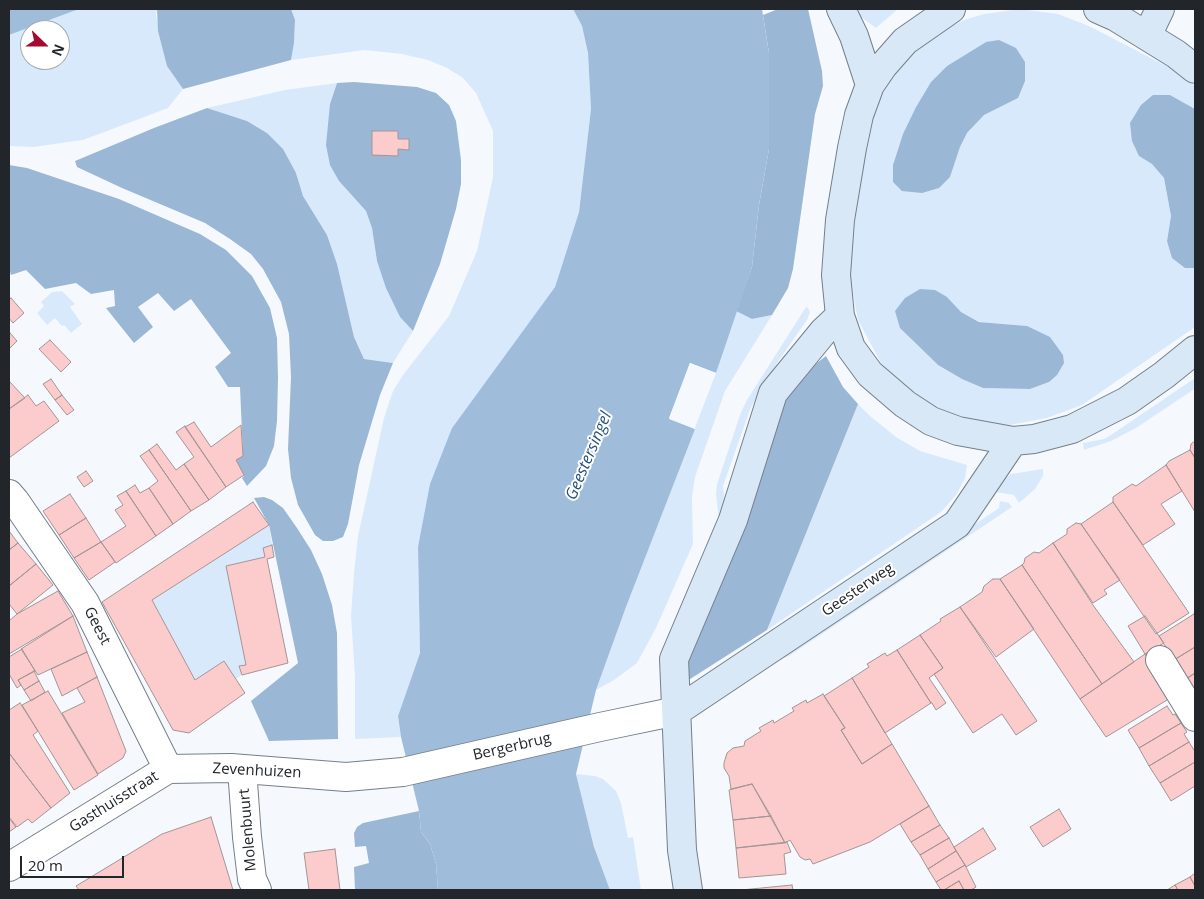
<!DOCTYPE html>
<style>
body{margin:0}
#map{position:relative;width:1204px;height:899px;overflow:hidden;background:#f5f9fe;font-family:"Open Sans",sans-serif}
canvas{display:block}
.frame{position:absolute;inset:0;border:10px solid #22262a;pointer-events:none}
.north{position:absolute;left:20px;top:20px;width:50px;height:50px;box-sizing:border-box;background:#fff;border:1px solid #a7a8aa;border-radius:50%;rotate:112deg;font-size:14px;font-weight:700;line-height:20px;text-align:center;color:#22262a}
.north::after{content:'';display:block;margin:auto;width:18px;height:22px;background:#a50930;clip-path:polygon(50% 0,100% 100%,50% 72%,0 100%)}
.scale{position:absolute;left:20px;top:856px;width:104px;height:22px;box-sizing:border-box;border:2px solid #22262a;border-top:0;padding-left:6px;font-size:15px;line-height:18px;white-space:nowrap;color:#22262a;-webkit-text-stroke:4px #fff;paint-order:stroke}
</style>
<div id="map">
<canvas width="1204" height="899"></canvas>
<div class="frame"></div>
<div class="north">N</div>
<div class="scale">20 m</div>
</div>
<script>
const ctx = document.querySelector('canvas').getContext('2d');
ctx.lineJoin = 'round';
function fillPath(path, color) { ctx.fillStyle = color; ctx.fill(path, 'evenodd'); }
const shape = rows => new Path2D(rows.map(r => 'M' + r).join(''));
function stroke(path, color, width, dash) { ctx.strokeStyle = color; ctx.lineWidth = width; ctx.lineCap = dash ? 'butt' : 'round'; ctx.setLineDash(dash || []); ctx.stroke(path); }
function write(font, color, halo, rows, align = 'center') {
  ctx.font = font + ' "Open Sans",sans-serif'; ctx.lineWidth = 4; ctx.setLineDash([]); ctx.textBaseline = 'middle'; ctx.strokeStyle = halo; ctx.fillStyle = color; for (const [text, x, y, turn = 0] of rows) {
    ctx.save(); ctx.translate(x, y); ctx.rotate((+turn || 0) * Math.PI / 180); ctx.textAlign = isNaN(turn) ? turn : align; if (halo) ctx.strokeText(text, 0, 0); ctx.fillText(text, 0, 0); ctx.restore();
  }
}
const green = shape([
 [79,9,157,9,156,15,167,65,183,89,168,108,83,140,33,147,9,146,9,35],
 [30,30,60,30,60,60,30,60],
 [291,9,573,9,582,26,588,53,591,110,579,212,555,287,452,428,418,547,420,653,398,716,401,737,355,739,355,677,351,616,354,573,358,536,384,418,393,391,403,375,449,316,477,251,493,177,493,131,476,93,463,78,447,68,428,60,402,54,364,50,291,60,294,43,295,21],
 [855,9,898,9,876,28,861,17],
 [1020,9,1058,14,1091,27,1172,69,1195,86,1195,109,1170,95,1139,156,1152,164,1164,178,1171,216,1167,241,1185,268,1195,268,1195,327,1082,405,1047,418,1009,425,975,421,943,410,920,399,899,382,881,363,858,320,849,273,851,247,868,137,878,101,893,77,910,55,927,41,945,30,964,20,984,14],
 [986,42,1018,98,984,115,967,133,960,147,950,177,893,165,903,135,916,107,931,82,947,66],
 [947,297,961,312,980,322,1027,326,1049,382,1030,389,983,388,962,379,938,365,911,339],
 [337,83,330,104,339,181,366,211,372,228,377,261,400,317,413,331,393,363,364,359,354,337,337,265,327,235,303,196,296,173,267,133,247,121,207,108,285,90],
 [62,291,75,304,70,307,82,324,71,333,64,325,62,326,55,318,47,325,37,313,44,306,41,302,52,292],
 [806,307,808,308,810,312,807,320,779,360,751,407,723,486,726,510,719,520,716,494,717,484,741,412,747,400],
 [736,311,752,319,772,315,725,391,695,477,692,497,693,544,656,628,637,663,614,680,596,690,626,607,716,373],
 [1195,378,1195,388,1193,390,1136,428,1111,441,1084,450,1083,443,1104,439,1111,435],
 [858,404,870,416,896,437,920,451,967,465,965,478,956,495,941,512,767,630],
 [1043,469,1043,476,1035,489,1019,503,1014,495,995,492,998,484,1011,474],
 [1000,501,1009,503,1012,507,789,656,767,665,999,508],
 [269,525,272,545,263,548,265,557,226,566,246,665,239,666,242,675,236,679,224,661,195,680,152,600],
 [576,774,595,776,603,779,616,791,621,803,628,838,633,837,641,890,610,890,594,847]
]);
const forest = shape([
 [157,9,291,9,295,20,294,43,291,60,183,89,167,66,158,31],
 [778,9,808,9,822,71,823,86,815,114,793,269,788,288,772,315,752,319,736,311,752,267,759,205,769,149,769,53,763,15],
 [999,40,1016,48,1025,62,1025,81,1018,98,984,115,967,133,960,147,950,177,939,188,922,193,902,191,893,182,893,165,903,134,916,107,931,82,947,66,986,42],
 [354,82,417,87,436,93,449,105,456,121,461,160,461,184,456,209,440,264,413,331,400,317,386,288,377,261,372,228,366,211,339,181,330,165,326,145,330,104,337,83],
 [1153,95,1170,95,1195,109,1195,268,1185,268,1172,258,1167,241,1171,216,1164,178,1152,164,1139,156,1132,141,1130,123,1141,105],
 [207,108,247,121,267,133,283,149,296,173,303,196,327,235,337,264,354,337,364,359,393,363,380,395,359,465,348,524,343,537,333,541,323,541,315,535,298,505,291,478,288,449,291,377,289,334,281,302,263,269,251,254,230,239,205,223,122,188,77,167,75,161,154,128],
 [9,165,27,168,119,199,200,234,226,250,252,276,270,308,277,338,278,378,277,421,274,446,266,466,247,486,242,478,244,476,236,460,243,455,240,387,228,387,215,367,231,353,191,299,174,311,158,293,138,307,153,327,134,343,106,308,115,306,114,290,91,294,76,283,45,289,26,270,11,275,9,268],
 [920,289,935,290,947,297,961,312,979,322,1027,326,1050,337,1063,355,1064,363,1057,375,1049,382,1030,389,983,388,962,379,938,365,900,328,895,311,905,298],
 [826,356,843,387,858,404,767,630,687,681,680,679,783,406,795,382,809,369],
 [264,497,272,500,283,508,297,528,311,550,322,574,332,605,337,633,338,739,269,741,251,701,298,663,269,525,254,498],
 [419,811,421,832,430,844,436,864,438,890,355,890,354,867,369,863,366,846,355,847,354,833,357,827,363,823]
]);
const water = shape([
 [9,9,79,9,9,35],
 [573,9,762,9,769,53,769,149,759,205,752,267,716,373,690,363,669,418,695,429,626,607,596,690,576,774,594,847,610,890,438,890,436,864,430,844,421,832,419,811,401,737,398,716,420,653,418,547,430,484,452,428,555,287,579,212,591,109,588,53,582,26]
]);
const pier = shape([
 [690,363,716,373,715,375,692,367,672,417,695,426,695,429,669,419]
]);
const building = shape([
 [372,131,398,131,398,139,409,139,409,150,398,149,398,156,372,155,372,131],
 [11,298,24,313,13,323,9,318,9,300,11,298],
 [10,333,17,341,9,349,9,335,10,333],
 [50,340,71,362,61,372,39,349,50,340],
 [51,379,62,395,55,400,43,384,51,379],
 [9,381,25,398,9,409,9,381],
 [28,395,36,406,44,401,59,421,9,458,9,409,28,395],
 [62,395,74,410,67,415,55,400,62,395],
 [194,422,211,447,241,425,243,456,236,460,244,475,226,487,185,427,194,422],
 [185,426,226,487,209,500,184,464,194,457,176,432,185,426],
 [1195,441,1195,458,1190,450,1191,444,1195,441],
 [157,444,176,470,184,464,209,500,191,511,149,450,157,444],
 [149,450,191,511,173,524,149,488,158,481,140,456,149,450],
 [1190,450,1195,458,1195,512,1166,465,1169,461,1190,450],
 [1166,465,1182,491,1161,504,1175,524,1143,545,1113,502,1113,497,1132,484,1136,486,1166,465],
 [86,471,93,481,84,487,77,477,86,471],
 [135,485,140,493,149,488,173,524,156,536,126,491,135,485],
 [126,491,156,536,116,563,101,542,126,526,115,510,123,505,117,496,126,491],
 [70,494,86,518,59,535,43,511,70,494],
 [253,502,269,525,152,600,195,680,224,661,245,693,189,733,173,730,102,602,253,502],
 [1113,502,1189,613,1156,634,1081,524,1113,502],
 [86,518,101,542,74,558,59,535,86,518],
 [1076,523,1081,524,1120,580,1104,590,1107,594,1093,603,1053,543,1067,534,1067,529,1076,523],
 [9,531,18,543,9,550,9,531],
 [101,542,115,562,89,580,74,558,101,542],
 [18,543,36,564,9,586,9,550,18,543],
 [1053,543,1093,605,1134,662,1102,684,1022,565,1024,563,1025,558,1034,552,1039,553,1053,543],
 [272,545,274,557,267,559,288,663,242,675,239,666,246,665,226,566,265,557,263,548,272,545],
 [36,564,53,585,17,614,9,604,9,586,36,564],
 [1022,565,1102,684,1080,699,1000,579,1022,565],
 [993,579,1000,579,1034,629,996,657,960,607,982,592,984,586,993,579],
 [58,591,73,616,9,654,9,621,17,614,58,591],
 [960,607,1037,721,1016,735,1002,714,973,733,934,674,943,668,920,635,941,621,940,619,960,607],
 [1194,614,1195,616,1195,647,1174,660,1159,636,1194,614],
 [73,616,87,652,38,675,21,649,73,616],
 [1145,616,1164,643,1145,654,1128,626,1145,616],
 [920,635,943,668,929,678,946,703,936,710,932,703,931,703,897,650,920,635],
 [1195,647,1195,673,1186,679,1174,660,1195,647],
 [22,649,35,671,18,680,21,685,17,688,9,674,9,657,22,649],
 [897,650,931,703,885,733,852,678,869,667,867,664,885,653,887,656,897,650],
 [87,652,97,677,62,696,51,669,87,652],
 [1145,654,1172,697,1106,737,1080,699,1145,654],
 [34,671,39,681,24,690,18,680,34,671],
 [1195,673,1195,694,1186,679,1195,673],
 [97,677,126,751,123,758,98,774,62,713,85,702,77,688,97,677],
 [852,678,892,744,862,764,841,730,845,728,824,696,852,678],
 [39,681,45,692,31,701,24,690,39,681],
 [48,691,98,775,74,790,22,705,48,691],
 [823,694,845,728,841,730,862,764,892,744,929,806,870,842,813,864,810,859,805,860,800,857,790,840,785,843,752,784,731,789,729,776,724,768,724,763,727,753,733,748,744,746,745,741,761,731,759,728,773,720,774,723,794,711,792,708,806,700,807,703,823,694],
 [20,703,38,731,33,735,70,793,51,808,9,753,9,710,20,703],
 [1167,706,1173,715,1175,714,1181,723,1139,748,1128,730,1167,706],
 [1181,723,1187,732,1184,734,1189,742,1149,766,1139,748,1181,723],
 [1189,742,1194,750,1195,749,1195,762,1160,783,1149,766,1189,742],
 [9,753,51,808,32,823,28,819,17,827,9,817,9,753],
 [1195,762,1195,786,1171,801,1160,783,1195,762],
 [752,784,771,816,733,820,729,790,752,784],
 [929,806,940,825,911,842,900,824,929,806],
 [1059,809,1071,829,1043,847,1030,827,1059,809],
 [771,816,785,843,736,848,733,820,771,816],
 [211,817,233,890,79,890,76,886,162,834,211,817],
 [9,818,16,827,9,832,9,818],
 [940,825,949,838,920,855,911,842,940,825],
 [983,828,996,849,966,867,954,847,983,828],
 [949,838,956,851,928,869,920,855,949,838],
 [787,842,791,852,784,854,786,874,739,878,736,848,787,842],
 [335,849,340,890,309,890,304,853,335,849],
 [956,851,965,865,936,882,928,869,956,851],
 [965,865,976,887,971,890,964,890,959,881,944,890,941,890,936,882,965,865],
 [1195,873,1195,886,1190,877,1195,873],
 [1190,877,1195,886,1195,890,1178,890,1175,885,1190,877],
 [959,881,964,890,944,890,959,881],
 [792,885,793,890,741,890,792,885],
 [1175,885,1178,890,1167,890,1175,885]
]);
const street = shape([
 [9,494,15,501,85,603,168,769],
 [1160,660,1195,717],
 [168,769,231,768,346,777,403,772,600,727,677,711],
 [242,769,247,837,252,879,257,890],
 [9,867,168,769]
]);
const secondary = shape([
 [841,9,854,36,870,85],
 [951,9,905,41,883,66,870,85,859,115,852,148,840,220,836,275,840,316,851,348,870,374,905,404,931,421,958,431,1013,441,1034,439,1072,429,1127,401,1164,375,1195,350],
 [1098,9,1116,17,1176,54,1195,69],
 [1147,36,1160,9],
 [677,711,957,524,1013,441],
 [688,890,682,850,674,659,733,520,773,393,823,332,840,316]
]);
const streetNames = [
 ["Geesterweg",858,590,-34],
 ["Geest",97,626,63],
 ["Bergerbrug",512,747,-13],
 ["Zevenhuizen",257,771,3],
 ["Gasthuisstraat",114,802,-32],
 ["Molenbuurt",248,830,-95]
];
const waterNames = [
 ["Geestersingel",589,456,-67]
];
fillPath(green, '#d8e9fb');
fillPath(forest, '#9ab7d5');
fillPath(water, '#9fbddb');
fillPath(pier, '#f5f9fe');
fillPath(building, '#fccccd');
stroke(building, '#a49494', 1);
stroke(street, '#757f88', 30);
stroke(secondary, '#757f88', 30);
stroke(street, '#fff', 28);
stroke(secondary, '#d8e8f7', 28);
write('15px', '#22262a', '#fff', streetNames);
write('italic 16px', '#26527b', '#fff', waterNames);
</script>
